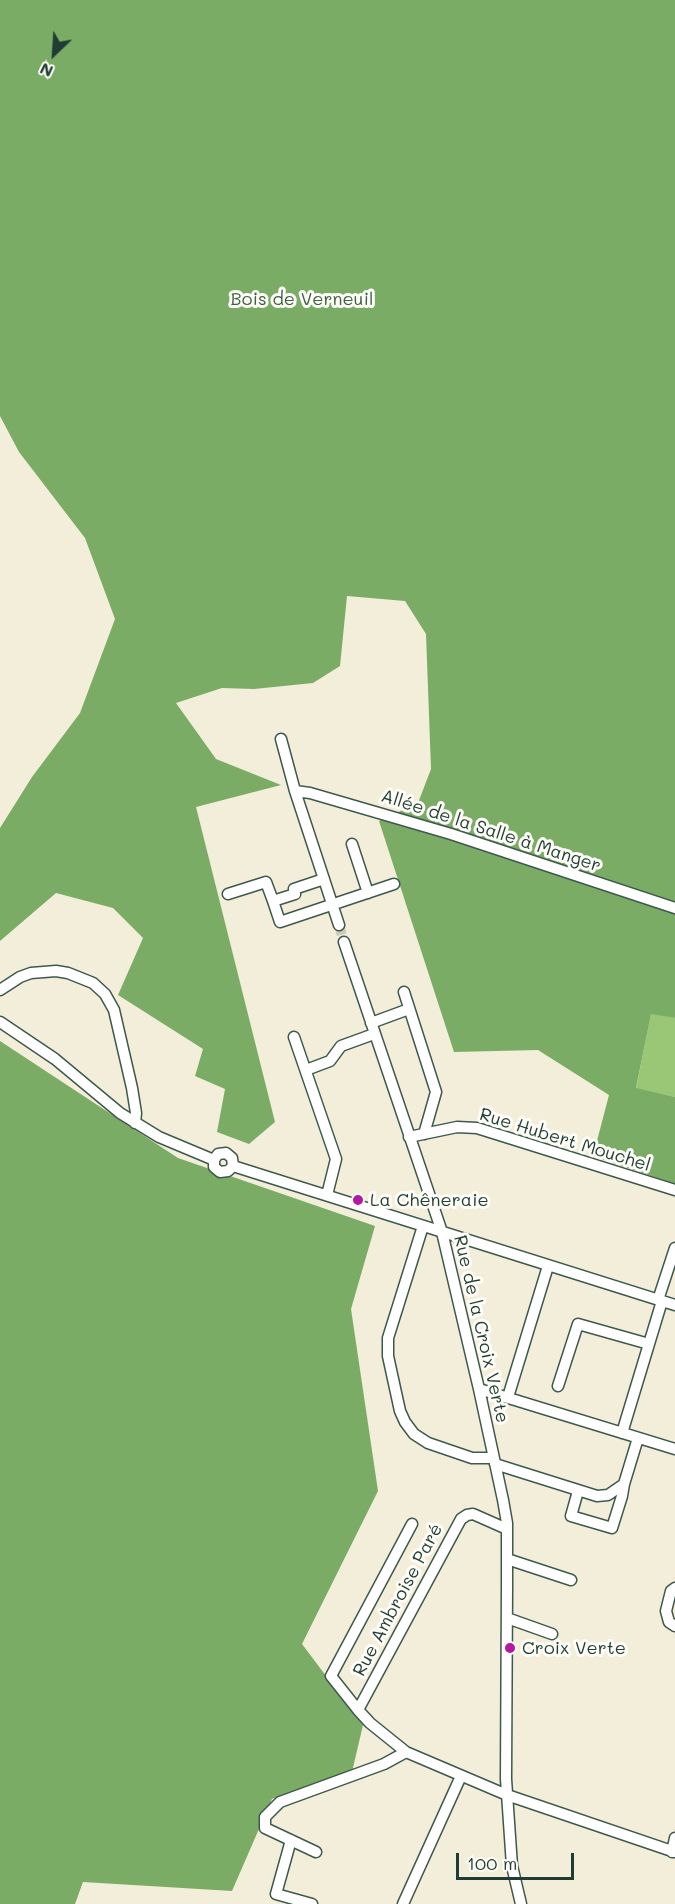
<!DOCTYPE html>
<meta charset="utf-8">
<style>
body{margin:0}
#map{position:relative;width:675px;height:1904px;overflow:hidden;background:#f3eed9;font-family:Mali,sans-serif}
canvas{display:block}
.north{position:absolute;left:24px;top:24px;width:60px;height:60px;-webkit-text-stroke:4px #fdfcf7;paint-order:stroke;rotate:205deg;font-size:16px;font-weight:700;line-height:24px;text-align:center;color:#1f3d34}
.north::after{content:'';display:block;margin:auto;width:21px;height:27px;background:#1f3d34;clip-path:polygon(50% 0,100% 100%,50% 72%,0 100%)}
.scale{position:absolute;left:456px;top:1853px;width:118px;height:27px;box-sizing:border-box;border:3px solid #1f3d34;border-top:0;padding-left:8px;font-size:18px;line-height:21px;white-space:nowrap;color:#1f3d34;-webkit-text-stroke:4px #fdfcf7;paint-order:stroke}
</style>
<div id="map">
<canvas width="675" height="1904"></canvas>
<div class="north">N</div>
<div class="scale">100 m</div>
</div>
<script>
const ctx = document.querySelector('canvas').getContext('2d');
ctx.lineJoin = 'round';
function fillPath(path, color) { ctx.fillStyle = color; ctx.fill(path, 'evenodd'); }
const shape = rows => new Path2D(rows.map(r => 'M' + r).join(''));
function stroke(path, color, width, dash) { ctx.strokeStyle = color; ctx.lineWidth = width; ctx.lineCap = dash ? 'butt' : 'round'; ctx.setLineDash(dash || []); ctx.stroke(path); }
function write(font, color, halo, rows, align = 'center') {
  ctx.font = font + ' Mali,sans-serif'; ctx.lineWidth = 6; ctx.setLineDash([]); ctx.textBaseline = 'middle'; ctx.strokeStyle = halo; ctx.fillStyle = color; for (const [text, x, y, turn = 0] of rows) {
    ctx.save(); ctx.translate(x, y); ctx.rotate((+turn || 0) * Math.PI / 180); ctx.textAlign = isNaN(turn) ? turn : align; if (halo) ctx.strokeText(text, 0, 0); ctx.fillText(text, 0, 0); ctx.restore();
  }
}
const green = shape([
 [651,1013,675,1018,675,1097,636,1089]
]);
const forest = shape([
 [0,0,675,0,675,1018,651,1014,636,1088,675,1097,675,1184,593,1156,609,1095,538,1050,454,1052,379,821,418,803,431,769,426,634,405,601,347,596,340,666,313,683,254,689,222,688,176,703,216,759,281,785,196,807,275,1122,249,1144,217,1132,225,1089,195,1076,203,1049,118,995,143,938,113,908,56,893,0,941,0,828,32,777,80,713,115,619,85,538,19,452,0,416],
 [0,1041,178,1158,375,1226,351,1309,378,1491,302,1644,363,1725,352,1772,272,1799,232,1891,83,1882,75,1904,0,1904]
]);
const minorTunnel = shape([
 [339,925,344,942]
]);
const minor = shape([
 [281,739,295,791,339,925],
 [295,791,310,793,451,834,675,908],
 [352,844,368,893],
 [228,894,266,882,273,901,295,894,294,889,324,879],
 [273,901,280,922,394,884],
 [344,942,442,1232,479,1389,503,1500,507,1523,507,1586,506,1779,512,1866,521,1904],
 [0,990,20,977,31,973,56,971,68,973,93,983,105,994,114,1010,132,1088,136,1113,135,1123],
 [404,992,436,1092,424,1134],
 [0,1022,55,1059,120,1113,159,1137,214,1160],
 [371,1023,409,1009],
 [294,1037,336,1159,327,1195],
 [306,1070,330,1061,341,1046,374,1034],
 [409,1137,457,1127,477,1128,675,1190],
 [214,1160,218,1154,226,1153,232,1158,233,1166],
 [214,1160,214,1167,220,1172,228,1171,233,1166],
 [233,1166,675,1305],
 [423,1226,388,1338,388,1356,400,1411,405,1422,414,1434,428,1443,472,1458,493,1458],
 [658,1300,675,1248],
 [558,1386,578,1324,649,1344],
 [479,1389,675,1449],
 [508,1397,548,1266],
 [622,1433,662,1301],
 [495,1464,597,1496,608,1495,624,1484,638,1438],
 [578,1491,571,1516,612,1528,622,1496,624,1484],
 [412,1524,331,1676,358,1710,370,1723,406,1752,507,1795,675,1852],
 [507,1559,571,1580],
 [675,1588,671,1591,666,1611,669,1622,675,1626],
 [507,1618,552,1634],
 [358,1710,461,1519,467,1515,473,1514,507,1529],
 [291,1840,276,1894,312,1904],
 [316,1852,265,1828,265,1817,280,1802,384,1764,406,1752],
 [672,1852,675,1838],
 [403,1904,461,1776]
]);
const markers = [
 [358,1200,6,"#b5179e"],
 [510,1648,6,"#b5179e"]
];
const parkNames = [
 ["Bois de Verneuil",302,299]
];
const streetNames = [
 ["Allée de la Salle à Manger",491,831,18],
 ["Rue Hubert Mouchel",565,1140,17],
 ["Rue de la Croix Verte",481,1329,77],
 ["Rue Ambroise Paré",398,1600,-62]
];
const poiNames = [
 ["La Chêneraie",370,1200],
 ["Croix Verte",522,1648]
];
fillPath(green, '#9ac775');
fillPath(forest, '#7bac66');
stroke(minorTunnel, '#c9cbb8', 10, [10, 5]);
stroke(minor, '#3f584d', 13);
stroke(minor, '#fff', 10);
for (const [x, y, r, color] of markers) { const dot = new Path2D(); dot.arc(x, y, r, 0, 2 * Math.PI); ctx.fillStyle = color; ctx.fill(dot); stroke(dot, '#fdfcf7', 2); }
write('18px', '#3e6044', '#fdfcf7', parkNames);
write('18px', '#1f3d34', '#fdfcf7', streetNames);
write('18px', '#1f3d34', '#fdfcf7', poiNames, 'left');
</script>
